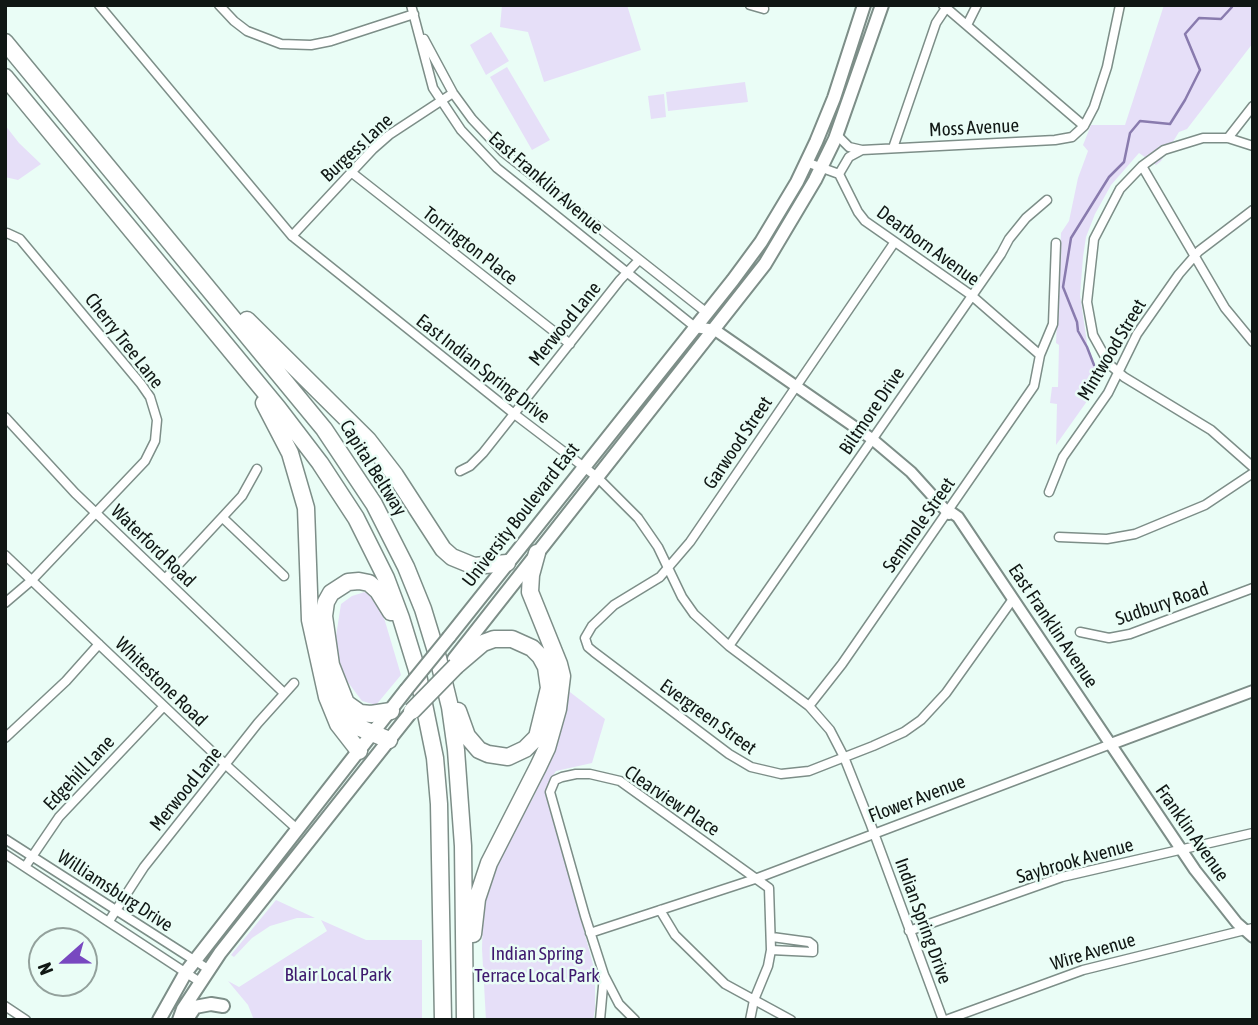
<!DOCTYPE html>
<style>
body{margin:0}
#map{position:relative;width:1258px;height:1025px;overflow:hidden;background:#eafdf6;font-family:"Asap Condensed",sans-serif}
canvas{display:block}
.frame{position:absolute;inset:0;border:7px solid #101714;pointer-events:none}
.north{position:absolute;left:28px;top:927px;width:70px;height:70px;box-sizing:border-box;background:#eafdf6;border:2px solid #93a19c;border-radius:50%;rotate:249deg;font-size:19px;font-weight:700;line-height:28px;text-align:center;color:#101714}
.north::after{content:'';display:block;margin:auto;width:24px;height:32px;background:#7848c0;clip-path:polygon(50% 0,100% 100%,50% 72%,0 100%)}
</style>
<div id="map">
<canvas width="1258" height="1025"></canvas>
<div class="frame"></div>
<div class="north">N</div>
</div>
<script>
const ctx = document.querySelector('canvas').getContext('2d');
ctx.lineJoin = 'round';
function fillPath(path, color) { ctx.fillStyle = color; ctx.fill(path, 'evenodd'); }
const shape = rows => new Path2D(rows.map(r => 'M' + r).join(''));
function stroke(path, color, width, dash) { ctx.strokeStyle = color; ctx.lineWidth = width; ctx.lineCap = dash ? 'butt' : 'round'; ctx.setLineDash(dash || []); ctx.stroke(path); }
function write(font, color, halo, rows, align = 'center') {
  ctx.font = font + ' "Asap Condensed",sans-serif'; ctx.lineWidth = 5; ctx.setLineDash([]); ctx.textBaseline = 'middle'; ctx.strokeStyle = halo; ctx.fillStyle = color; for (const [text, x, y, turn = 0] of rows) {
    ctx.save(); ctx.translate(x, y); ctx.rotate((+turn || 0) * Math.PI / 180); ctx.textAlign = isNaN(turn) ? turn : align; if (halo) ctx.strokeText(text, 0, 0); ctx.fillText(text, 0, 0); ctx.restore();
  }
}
const green = shape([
 [502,5,627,5,641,50,544,82,528,32,500,27],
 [1164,5,1253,5,1253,43,1187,129,1179,132,1161,161,1156,165,1139,153,1111,185,1095,214,1086,237,1083,257,1080,295,1088,350,1102,380,1056,445,1057,404,1050,403,1052,387,1058,387,1059,345,1056,343,1061,233,1069,221,1078,178,1088,151,1083,145,1091,125,1125,125],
 [491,32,509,61,486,75,470,45],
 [507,67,550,140,532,150,490,77],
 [745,82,748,102,668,111,666,92],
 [664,94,666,117,651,119,648,96],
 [5,125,19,143,41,164,18,180,5,177],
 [368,591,379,601,401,675,376,705,362,701,344,677,338,657,336,636,341,604,352,596],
 [566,689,605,719,592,763,556,771,550,780,547,792,595,972,595,1009,593,1020,486,1020,482,949,483,910,492,868,533,798,554,749],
 [276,900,315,918,297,918,270,926,252,938,234,957,231,955],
 [321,920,366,940,422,940,422,1020,254,1020,248,1005,228,981,239,987,327,931]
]);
const stream = shape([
 [1094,365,1087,347,1078,331,1077,322,1063,287,1071,238,1109,177,1124,162,1130,133,1140,121,1170,124,1185,100,1200,70,1185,34,1199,18,1221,19,1232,7,1230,5]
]);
const minor = shape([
 [99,5,292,236,513,413,597,477,638,518,658,547,682,597,694,614,729,646,809,706,830,730,844,757,871,825,943,1020],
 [219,5,234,21,247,31,281,44,311,45,331,41,414,14],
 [411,5,433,88,461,130,497,168,695,327],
 [750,5,764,9],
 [943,5,1084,126],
 [967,25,977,5],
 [424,39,453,93,472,119,503,152,707,313],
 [837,135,849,147,862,150],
 [1228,138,1253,106],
 [1253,146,1228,138,1203,138,1164,150,1142,166,1120,189,1094,239,1087,302,1093,335,1109,364,1124,377,1211,430,1253,467],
 [893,148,936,23,946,8],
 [806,162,839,174,858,212,865,221,971,295,1040,355],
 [1142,166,1225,308,1253,342],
 [351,172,570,344],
 [839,174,849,157,862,150,1055,140,1072,137,1084,126,1094,107,1107,67,1120,5],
 [292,236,373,149,389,135,453,93],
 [894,243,690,542,660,577,614,605,592,626,585,638,588,647,594,652,729,754,751,767,781,774,809,771,873,746,904,732,921,720,946,693,1013,599],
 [5,417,75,493,284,693],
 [460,471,470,466,483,453,620,280,639,260],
 [1049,492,1063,457,1108,393,1137,334,1179,274,1199,251,1253,210],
 [223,518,284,576],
 [1059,537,1107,539,1135,534,1205,505,1253,473],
 [5,555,226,765,297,829],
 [165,579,242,496,257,469],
 [5,603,32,580,145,461,155,441,157,420,150,397,141,384,20,239,7,233],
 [1080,632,1109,638,1130,634,1253,588],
 [729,646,1001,254,1009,239,1026,218,1047,200],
 [809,706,842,664,1034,386,1040,355,1053,324,1056,243],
 [5,738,66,681,99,644],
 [5,839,208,969],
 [5,854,200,982],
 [25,867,59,817,164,706],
 [660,910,675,935,725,984,791,1020],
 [109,921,144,867,258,723,294,683],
 [909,931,1062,877,1253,833],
 [590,933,755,879,1111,744],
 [771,950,813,952,813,945,809,942,772,937],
 [5,1006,26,1020],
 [600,1020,604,975],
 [635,1020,619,1004,604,975,585,916,550,792,555,780,562,777,576,774,590,774,620,781,769,888,771,950,768,966,754,1000,750,1020],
 [946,1020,1083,970,1253,928]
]);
const tertiary = shape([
 [695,327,715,330,872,439,911,472,949,514],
 [948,510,958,517,1195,870,1237,923,1253,937],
 [1111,744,1253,691]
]);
const primary = shape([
 [449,637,733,280,761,242,797,182,816,142,834,98,864,5],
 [454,659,765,264,815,180,835,139,882,5],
 [187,1019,195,1007,211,1004,223,1006],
 [159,1020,186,972,406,690],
 [179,1020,183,1009,220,953,412,711]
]);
const motorway = shape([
 [5,42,324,429,374,504,406,567,423,609,438,658,450,707,456,750,463,846,465,1020],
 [5,77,278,408,320,463,356,518,386,578,401,618,417,670,435,758,439,804,443,1020],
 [247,320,368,440,395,475,443,549,452,557,474,566,507,563],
 [264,403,290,453,306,508,310,620,327,697,338,724,359,751],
 [456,666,483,643,494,639,512,639,532,648,540,656,546,667,549,688,537,737,525,749,508,757,488,754,479,750,467,736,458,711],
 [339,710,353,725,389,740],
 [391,711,371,714,360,713,346,703,331,665,324,616,326,602,331,593,348,582,359,581,369,583,378,591,391,612],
 [473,934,477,899,489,863,538,767,547,748,558,709,562,676,559,664,530,592,531,575,537,553]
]);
const primaryBridge = shape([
 [406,690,449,637]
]);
const motorwayBridge = shape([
 [412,711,456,666]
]);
const streetNames = [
 ["Moss Avenue",974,128,-3],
 ["Burgess Lane",357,148,-43],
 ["East Franklin Avenue",546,183,41],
 ["Torrington Place",470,246,38],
 ["Dearborn Avenue",928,246,36],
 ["Merwood Lane",565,324,-51],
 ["Cherry Tree Lane",124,341,52],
 ["Mintwood Street",1112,350,-59],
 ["East Indian Spring Drive",483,369,38],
 ["Biltmore Drive",872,411,-56],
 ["Garwood Street",738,443,-56],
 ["Capital Beltway",373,468,58],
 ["University Boulevard East",521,515,-52],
 ["Seminole Street",919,525,-55],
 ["Waterford Road",153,546,44],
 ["Sudbury Road",1162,604,-19],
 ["East Franklin Avenue",1053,626,56],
 ["Whitestone Road",161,682,44],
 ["Evergreen Street",708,717,36],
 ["Edgehill Lane",79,773,-47],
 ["Merwood Lane",186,789,-51],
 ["Flower Avenue",917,799,-21],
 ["Clearview Place",672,801,34],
 ["Franklin Avenue",1192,833,55],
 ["Saybrook Avenue",1075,861,-16],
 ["Williamsburg Drive",115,891,33],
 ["Indian Spring Drive",923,921,70],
 ["Wire Avenue",1093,952,-17]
];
const parkNames = [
 ["Indian Spring",537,954],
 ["Terrace Local Park",537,976],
 ["Blair Local Park",338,975]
];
fillPath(green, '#e6dff8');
stroke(stream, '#897bae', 2.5);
stroke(minor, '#7d8e88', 11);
stroke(tertiary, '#7d8e88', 14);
stroke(primary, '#7d8e88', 16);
stroke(motorway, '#7d8e88', 19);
stroke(minor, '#fff', 8);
stroke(tertiary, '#fff', 10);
stroke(primary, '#fff', 12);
stroke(motorway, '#fff', 16);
stroke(primaryBridge, '#7d8e88', 16, []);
stroke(motorwayBridge, '#7d8e88', 19, []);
stroke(primaryBridge, '#fff', 12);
stroke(motorwayBridge, '#fff', 16);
write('19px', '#101714', '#eafdf6', streetNames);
write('19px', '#3e196e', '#eafdf6', parkNames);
</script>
